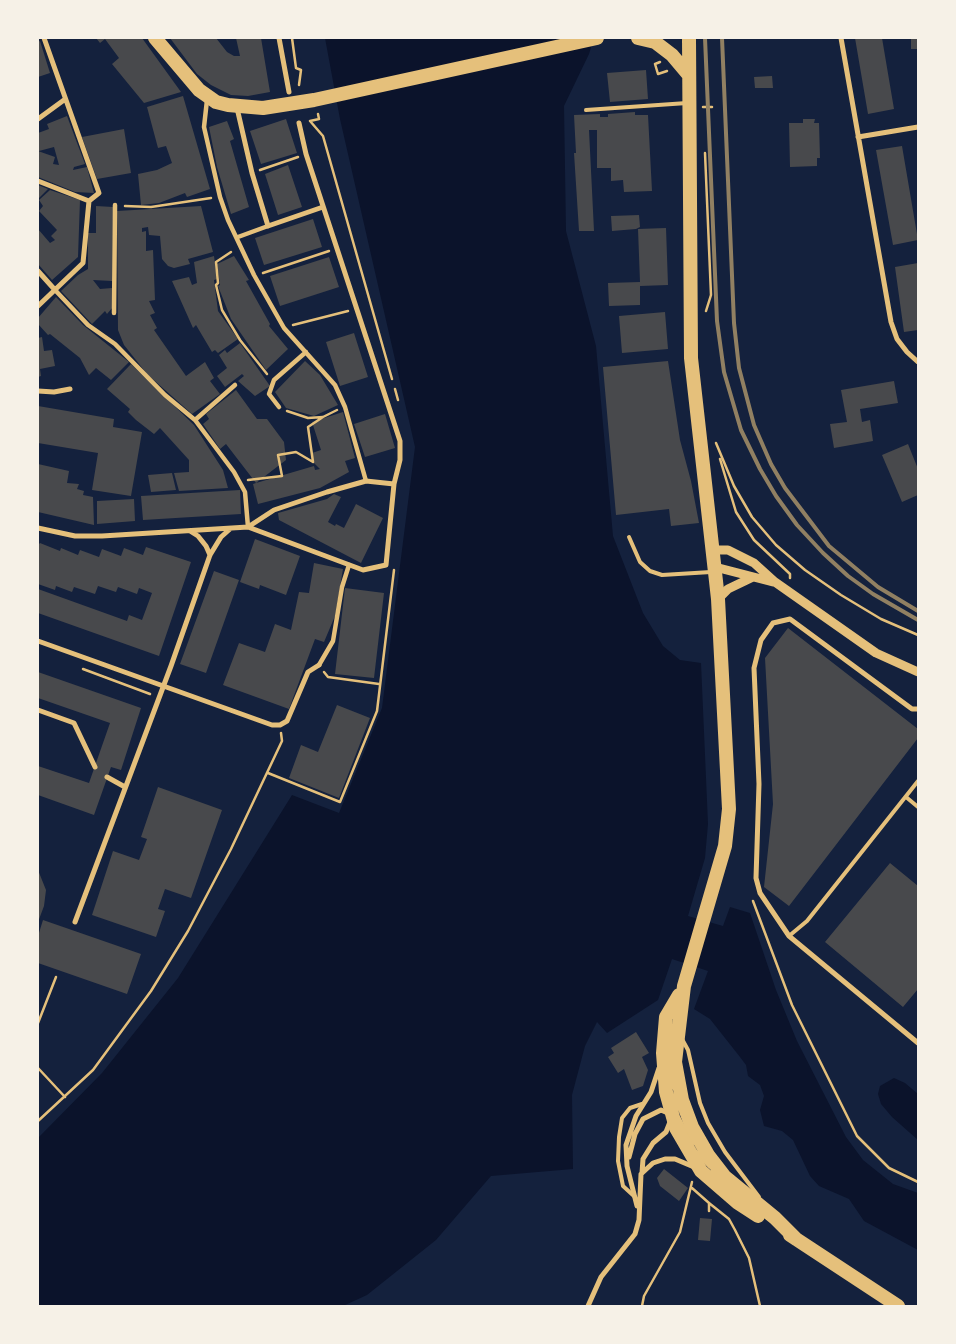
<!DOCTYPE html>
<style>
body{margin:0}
#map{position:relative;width:956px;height:1344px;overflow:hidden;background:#14213d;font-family:Jost,sans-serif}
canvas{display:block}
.frame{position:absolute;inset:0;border:39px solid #f6f1e7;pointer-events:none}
</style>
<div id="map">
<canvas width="956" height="1344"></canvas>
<div class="frame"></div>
</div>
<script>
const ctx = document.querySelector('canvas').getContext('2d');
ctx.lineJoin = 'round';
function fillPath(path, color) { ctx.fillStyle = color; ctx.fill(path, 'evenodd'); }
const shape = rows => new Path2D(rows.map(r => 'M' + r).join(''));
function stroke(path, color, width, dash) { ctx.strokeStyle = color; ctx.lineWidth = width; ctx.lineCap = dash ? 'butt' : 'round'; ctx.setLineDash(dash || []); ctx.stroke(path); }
const water = shape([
 [325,38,594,38,589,54,564,106,566,231,596,346,613,536,643,613,663,646,680,660,701,663,708,824,705,858,688,916,723,926,730,907,750,913,776,990,797,1041,846,1137,863,1160,893,1184,918,1193,918,1250,864,1221,849,1199,819,1186,810,1176,793,1140,782,1131,764,1126,760,1110,764,1096,760,1085,748,1076,746,1065,740,1057,710,1019,694,1009,708,971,672,959,658,1000,607,1033,597,1022,585,1046,572,1095,573,1169,491,1176,436,1240,367,1295,343,1306,38,1306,38,1138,102,1073,178,978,292,795,339,813,382,708,415,447,340,119],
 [894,1078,905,1083,918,1094,918,1140,892,1117,881,1104,878,1094,880,1086]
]);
const building = shape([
 [96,38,142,38,181,92,144,103,112,64,119,58,105,39,100,43],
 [170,38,216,38,227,52,234,56,240,56,236,38,261,38,270,92,248,96,231,95,211,85,197,74],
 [855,38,882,38,894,109,868,114],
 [911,38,918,38,918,49,911,49],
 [40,41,50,73,38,77,38,42],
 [646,70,648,99,610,102,607,73],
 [772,76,773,88,755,88,754,77],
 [183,96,210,189,187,197,185,193,159,203,141,205,138,174,157,170,172,163,166,146,158,148,147,107],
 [635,112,635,115,648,115,652,191,624,192,623,180,611,181,611,168,597,168,597,130,589,130,594,231,579,231,574,153,576,153,574,115,600,114,600,117,608,117,608,114],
 [67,116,85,164,74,167,73,170,87,167,94,193,75,192,38,177,38,151,55,157,53,164,59,165,54,147,39,151,38,133,49,129,47,124],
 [286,119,297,153,261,164,250,131],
 [803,119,815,119,814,123,819,123,820,158,817,158,817,166,790,167,789,123,803,123],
 [227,121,234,139,230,141,249,207,231,214,217,167,209,127],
 [124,129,131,173,97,179,82,137],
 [902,146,918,240,893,245,876,150],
 [288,165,302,207,278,215,265,174],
 [38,185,48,189,38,199],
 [50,190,80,200,78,257,52,280,38,264,38,229,50,243,55,240,51,236,57,230,39,211,43,206,39,200],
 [96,206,113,207,112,281,93,280,100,289,112,288,113,307,107,314,105,311,92,324,61,291,78,275,88,269,88,233,96,233],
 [201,206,213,252,188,259,190,264,174,268,168,266,162,259,160,236,149,235,148,227,142,228,142,232,146,231,146,251,153,250,155,300,149,301,155,313,150,315,157,328,154,330,186,376,205,362,214,378,210,381,220,394,192,414,147,374,124,345,118,330,117,211],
 [639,215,640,227,636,229,612,231,611,216],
 [313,219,322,247,264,265,255,238],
 [666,228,668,285,640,286,640,305,609,306,608,283,640,282,638,229],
 [214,256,217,279,214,280,218,311,238,339,218,353,215,350,212,352,196,325,193,328,172,281,189,277,192,285,197,283,194,262],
 [234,256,249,280,246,281,270,324,269,326,288,349,266,370,231,319,218,286,220,285,217,264],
 [329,257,339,287,280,306,270,276],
 [918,263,918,330,904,332,895,267],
 [56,297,83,325,129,362,111,380,96,368,89,375,80,358,50,334,48,335,38,324,38,318],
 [665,312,668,349,622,353,619,316],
 [354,333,368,377,340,386,326,342],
 [42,337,44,351,52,350,55,366,40,369,41,376,38,377,38,338],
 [240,343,270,386,255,396,238,381,244,376,242,374,225,387,217,376,227,368,219,355,225,350,227,353],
 [305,361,320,375,338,405,314,416,286,408,275,392],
 [668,361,680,440,691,481,699,523,671,526,669,509,616,515,603,367],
 [131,364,194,425,223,470,228,488,179,491,174,473,189,472,189,460,160,428,154,434,136,420,128,412,130,409,107,389],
 [894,381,898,403,860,409,862,422,870,420,873,441,834,448,830,424,847,422,841,390],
 [236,390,257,419,267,419,284,442,286,460,256,483,314,466,315,470,320,469,313,462,312,453,321,450,312,422,343,412,355,458,345,461,349,472,320,488,258,504,253,484,256,483,226,444,220,449,203,424,209,419,206,414],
 [38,406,114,419,113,427,142,432,131,496,92,490,98,453,38,443],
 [385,414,395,448,365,457,354,424],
 [908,444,918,469,918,495,902,502,882,455],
 [38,464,69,471,67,483,79,484,77,489,84,491,83,495,93,497,94,525,38,512],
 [172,473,176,490,151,492,148,475],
 [240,490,241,514,143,520,141,496],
 [334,494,341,497,328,522,335,526,336,524,344,528,356,504,383,518,361,563,279,520,278,513,327,499],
 [134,499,135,521,97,524,97,501],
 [255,539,300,556,286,595,260,585,259,589,240,582],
 [40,543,60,551,61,548,78,555,80,550,99,557,102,549,121,556,124,548,143,555,146,547,191,562,159,656,38,613,38,589,127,621,129,615,142,620,152,593,139,588,137,594,118,587,116,592,98,586,95,594,74,587,72,592,56,586,55,590,38,584,38,545],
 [314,563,343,569,335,616,324,642,315,639,289,709,223,685,239,643,265,652,275,624,291,630,299,592,309,593],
 [214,571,239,580,206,673,180,664],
 [345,588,384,593,374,678,335,674],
 [788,628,918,729,918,738,789,906,764,887,773,804,765,658],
 [38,672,141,708,121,770,111,767,94,815,38,795,38,766,89,783,110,723,38,698],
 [337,705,370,718,339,798,289,778,301,745,318,752],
 [158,787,222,810,191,898,165,889,158,909,165,911,156,937,92,915,113,851,139,860,147,839,141,837],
 [890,863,918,886,918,989,903,1007,825,942],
 [38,870,46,890,44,906,38,922],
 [43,920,141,954,127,994,38,963,38,936],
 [636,1032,649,1053,642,1057,648,1070,643,1086,632,1090,624,1069,618,1073,608,1057,614,1053,611,1048],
 [664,1169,688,1188,679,1201,660,1186,657,1178],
 [700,1218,712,1219,710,1241,698,1240]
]);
const path = shape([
 [292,38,296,68,301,70,299,85],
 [660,62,655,64,658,74,667,71],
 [703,107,712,107],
 [310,121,323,136,392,379],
 [310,121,319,119,318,114],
 [705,153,711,295,706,311],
 [260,170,298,157],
 [125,206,151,207,211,198],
 [231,252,216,262,218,283,216,285,222,310,240,340,267,374],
 [263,273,329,251],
 [293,325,348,311],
 [395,389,398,400],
 [287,411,308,418,323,417,337,410],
 [716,443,734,486,752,517,776,545,805,570,841,595,881,619,918,635],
 [720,459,736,512,754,540,790,574,790,578],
 [248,480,282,476,278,455,296,452,313,462,308,427,323,417],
 [83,669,150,694],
 [324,672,328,677,379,684],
 [268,773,340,802,377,711,394,570],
 [753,901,792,1005,857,1136,889,1168,918,1182],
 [38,1023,56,977],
 [38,1068,65,1097],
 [38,1121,93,1070,151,991,188,931,231,849,282,741,281,733],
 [692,1188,709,1203,709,1211],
 [709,1203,729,1219,735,1230,749,1258,760,1306],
 [642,1306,644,1296,680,1232,692,1182]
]);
const service = shape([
 [586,110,687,103],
 [629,537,640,562,650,571,662,575,711,572],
 [906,797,918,807],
 [789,936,807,921,918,781],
 [682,1039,688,1050,700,1103,708,1123,725,1152,759,1197],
 [635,1197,623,1186,618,1161,619,1137,622,1118,630,1108,642,1104]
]);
const pedestrian = shape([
 [207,100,204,127,220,197,228,220,254,275,284,328,335,385,345,407,366,481],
 [238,237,268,226],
 [55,290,88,325,115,344,165,395,195,420,234,472,245,492,248,527],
 [114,313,115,205],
 [279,407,269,394,274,380,306,352],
 [195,420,235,385],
 [319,665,333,641,342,587,349,565]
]);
const minor = shape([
 [44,38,99,193,89,201],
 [279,38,289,92],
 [841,38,891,322,897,339,907,352,918,362],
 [237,108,252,173,268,226,323,207],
 [38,119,64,100],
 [858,137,918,127],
 [38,181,89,201],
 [38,271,55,290],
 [38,306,83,263,89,201],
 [38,391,54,392,70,389],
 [248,527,363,570,386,565,394,484,400,460,400,441,306,154,299,123],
 [38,528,75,536,102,536,248,527,274,510,327,492,366,481,394,484],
 [190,531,198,536,206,546,210,555],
 [38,641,272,725,280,725,287,721,308,672,319,665],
 [918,709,912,709,790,619,773,623,761,640,754,668,759,784,756,878,760,893,789,936,918,1043],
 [38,710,74,723,95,767],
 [107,777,125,787],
 [75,922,171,666,210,555,221,537,230,529],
 [678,1118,692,1143],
 [697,1153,710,1166],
 [629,1157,635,1134,643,1119,661,1110,670,1114],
 [642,1173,643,1159,653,1143,666,1132,670,1122],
 [637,1206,627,1166,626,1145,636,1116,651,1092,659,1068],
 [588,1306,601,1277,635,1234,639,1220,641,1174,653,1163,665,1159,675,1159,694,1167]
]);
const tertiary = shape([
 [714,550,728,550,754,563,775,582,876,653,918,672],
 [715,567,773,582],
 [718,599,728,589,753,577]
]);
const trunk = shape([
 [155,38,199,90,216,102,228,105,263,108,314,100,597,38],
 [638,38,655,42,672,55,688,74],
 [689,38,691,358,718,599,729,809,725,846,684,986,675,1062,682,1100,692,1127,708,1155,725,1177,775,1218,796,1239],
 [679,995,666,1017,663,1053,666,1092,676,1128,701,1171,738,1203,758,1216],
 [790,1235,898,1306]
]);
const rail = shape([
 [705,38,717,321,724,372,741,430,760,469,776,496,797,525,823,553,848,576,873,594,918,620],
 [722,38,734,323,739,368,754,425,771,464,785,488,829,546,878,587,918,611]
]);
fillPath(water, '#0b132b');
fillPath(building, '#48494c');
stroke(path, '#e5c07b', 2.5);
stroke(service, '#e5c07b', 4);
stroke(pedestrian, '#e5c07b', 4.5);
stroke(minor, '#e5c07b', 5);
stroke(tertiary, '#e5c07b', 9);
stroke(trunk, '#e5c07b', 14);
stroke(rail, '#918062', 4);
</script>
